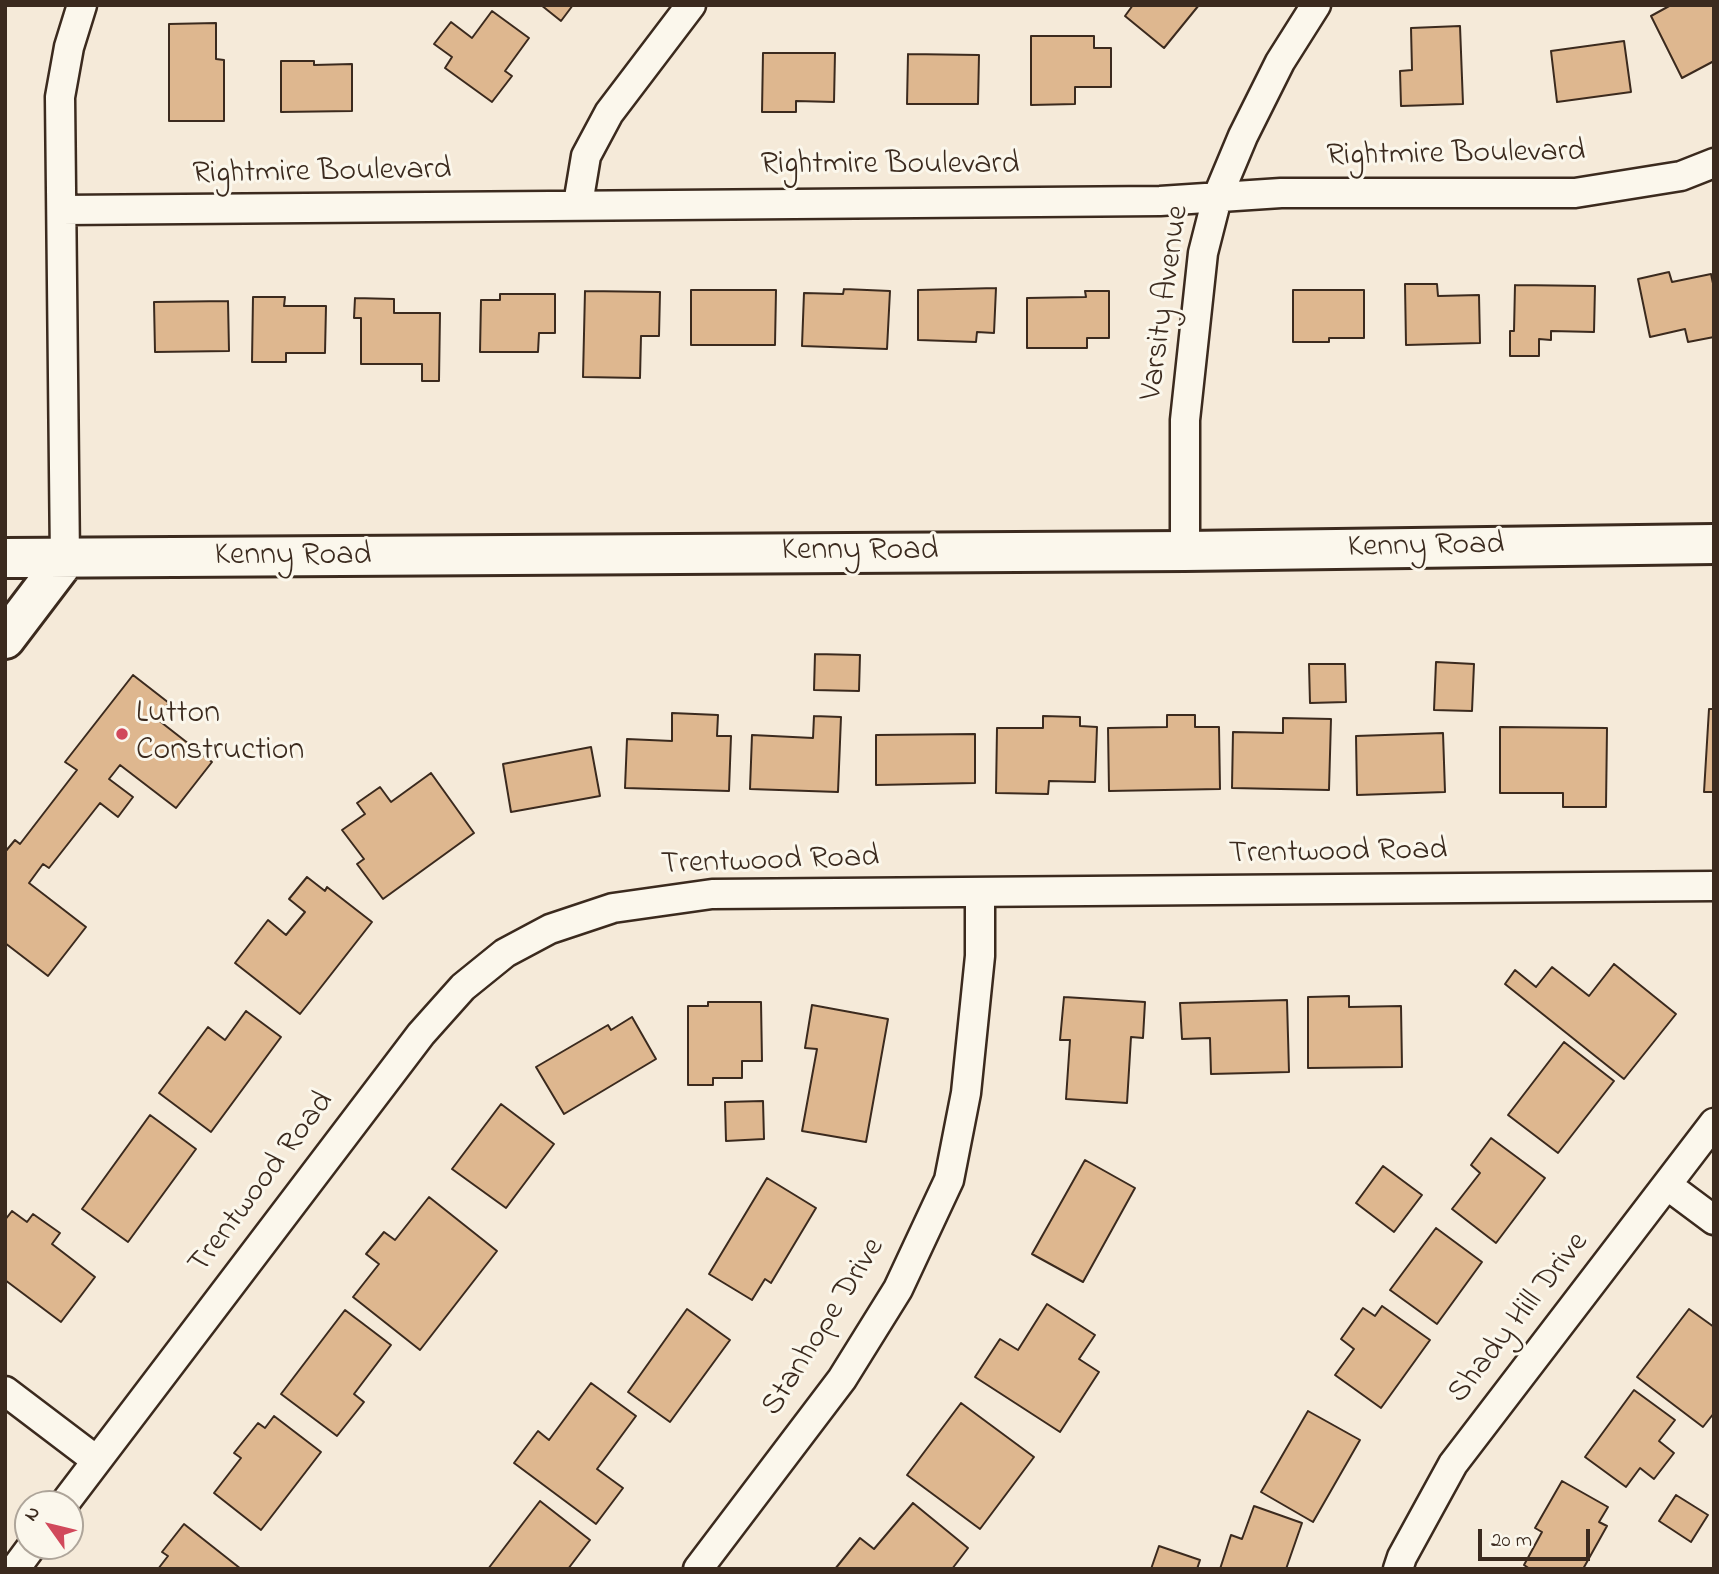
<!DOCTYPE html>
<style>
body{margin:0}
#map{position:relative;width:1719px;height:1574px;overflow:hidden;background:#f5ead9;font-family:"Indie Flower",sans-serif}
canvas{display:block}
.frame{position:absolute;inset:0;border:7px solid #3b2a1e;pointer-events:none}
.north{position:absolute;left:14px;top:1490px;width:70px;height:70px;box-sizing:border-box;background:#fbf7ec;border:2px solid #aea59a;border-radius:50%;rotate:304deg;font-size:19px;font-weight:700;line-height:28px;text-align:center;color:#3b2a1e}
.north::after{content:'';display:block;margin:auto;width:24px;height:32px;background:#d1495b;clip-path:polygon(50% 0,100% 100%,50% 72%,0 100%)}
.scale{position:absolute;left:1478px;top:1529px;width:112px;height:32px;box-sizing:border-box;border:4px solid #3b2a1e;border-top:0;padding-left:9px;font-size:21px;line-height:24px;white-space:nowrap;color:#3b2a1e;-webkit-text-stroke:5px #fbf7ec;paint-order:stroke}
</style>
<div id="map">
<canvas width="1719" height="1574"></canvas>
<div class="frame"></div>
<div class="north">N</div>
<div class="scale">20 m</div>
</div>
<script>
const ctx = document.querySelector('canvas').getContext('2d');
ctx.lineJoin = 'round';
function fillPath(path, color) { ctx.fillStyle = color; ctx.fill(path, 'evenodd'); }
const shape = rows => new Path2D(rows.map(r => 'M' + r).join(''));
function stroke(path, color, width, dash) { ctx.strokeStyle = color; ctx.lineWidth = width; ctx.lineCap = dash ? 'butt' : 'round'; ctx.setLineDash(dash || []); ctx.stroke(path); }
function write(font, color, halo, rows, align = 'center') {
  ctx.font = font + ' "Indie Flower",sans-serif'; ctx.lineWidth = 6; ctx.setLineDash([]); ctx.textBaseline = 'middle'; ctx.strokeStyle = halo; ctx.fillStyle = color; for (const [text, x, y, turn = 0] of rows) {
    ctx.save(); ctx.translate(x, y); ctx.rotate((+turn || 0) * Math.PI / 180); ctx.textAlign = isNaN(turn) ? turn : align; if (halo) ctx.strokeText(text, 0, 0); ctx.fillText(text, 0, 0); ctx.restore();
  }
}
const building = shape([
 [541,5,573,5,561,21,541,5],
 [1133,5,1199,5,1164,48,1125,16,1133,5],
 [1671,5,1714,5,1714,61,1682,78,1651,16,1671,5],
 [492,11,529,38,505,71,512,76,492,102,445,68,452,57,434,44,451,22,472,38,492,11],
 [216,23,216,59,224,60,224,121,169,121,169,24,216,23],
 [1460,26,1463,104,1401,106,1400,71,1412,70,1411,28,1460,26],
 [1031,36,1094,36,1094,48,1111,48,1111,87,1075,87,1075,104,1031,105,1031,36],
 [1624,41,1631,92,1557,102,1551,51,1624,41],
 [763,53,835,53,834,102,796,101,796,112,762,112,763,53],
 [908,54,979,55,978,104,907,104,908,54],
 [281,61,314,61,314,65,352,64,352,111,281,112,281,61],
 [1669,272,1672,282,1711,274,1714,288,1714,337,1688,342,1685,329,1650,337,1638,279,1669,272],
 [1405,284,1437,284,1438,296,1479,295,1480,343,1406,345,1405,284],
 [1515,285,1595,286,1594,332,1551,331,1551,340,1539,339,1539,356,1510,356,1510,331,1514,331,1515,285],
 [996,288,994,333,977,332,976,342,918,340,918,290,996,288],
 [844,289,890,291,887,349,802,346,804,293,843,294,844,289],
 [691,290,776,290,775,345,691,345,691,290],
 [1293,290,1364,290,1364,338,1329,338,1329,342,1293,342,1293,290],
 [585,291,660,292,659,336,641,336,640,378,583,377,585,291],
 [1085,291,1109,291,1109,338,1087,338,1087,348,1027,348,1027,298,1086,297,1085,291],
 [500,294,555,294,555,333,539,333,538,352,480,352,481,300,500,300,500,294],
 [253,297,285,297,284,306,326,306,325,353,286,353,286,362,252,362,253,297],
 [355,298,394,299,394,313,440,313,439,381,422,381,422,364,361,364,361,318,354,318,355,298],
 [228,301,229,351,155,352,154,302,228,301],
 [815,654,860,655,859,691,814,690,815,654],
 [1436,662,1474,664,1472,711,1434,710,1436,662],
 [1309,664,1345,664,1346,702,1310,703,1309,664],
 [133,675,169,703,157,719,212,762,176,808,120,765,109,779,133,797,118,817,100,803,49,868,43,864,29,883,86,927,48,976,5,943,5,852,15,840,20,844,77,770,65,762,133,675],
 [1709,709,1714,709,1714,792,1704,792,1709,709],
 [672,713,718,715,717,736,731,736,729,791,625,788,627,739,672,741,672,713],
 [1167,715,1195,715,1195,727,1219,727,1220,789,1109,791,1108,728,1167,727,1167,715],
 [814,716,841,717,838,792,750,789,752,735,813,738,814,716],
 [1043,716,1080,717,1080,726,1097,727,1095,782,1049,781,1048,794,996,793,997,728,1043,728,1043,716],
 [1283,718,1331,719,1329,790,1232,788,1233,732,1283,733,1283,718],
 [1500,727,1607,728,1606,807,1563,807,1563,793,1500,793,1500,727],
 [1443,733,1445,792,1357,795,1356,736,1443,733],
 [975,734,975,783,876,785,876,735,975,734],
 [591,747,600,796,511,812,503,764,591,747],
 [431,773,474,833,383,899,357,864,364,859,342,830,365,814,357,803,380,787,391,802,431,773],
 [307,877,325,891,327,887,372,922,300,1014,235,963,268,920,286,935,305,912,289,899,307,877],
 [1614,964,1676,1014,1624,1079,1505,984,1515,970,1536,987,1552,967,1589,996,1614,964],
 [1349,996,1349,1007,1401,1006,1402,1067,1308,1068,1308,997,1349,996],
 [1064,997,1145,1002,1143,1038,1131,1037,1127,1103,1066,1099,1070,1040,1060,1040,1064,997],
 [1287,1000,1289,1072,1211,1074,1210,1038,1182,1039,1180,1003,1287,1000],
 [708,1002,761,1002,762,1061,742,1061,742,1078,713,1078,713,1085,688,1085,688,1006,708,1006,708,1002],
 [812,1005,888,1019,866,1142,802,1131,817,1049,805,1048,812,1005],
 [246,1011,281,1037,211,1132,159,1093,208,1027,225,1040,246,1011],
 [632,1017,656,1059,564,1114,536,1067,608,1025,611,1030,632,1017],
 [1564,1042,1614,1081,1558,1153,1508,1115,1564,1042],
 [763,1101,764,1139,726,1141,725,1102,763,1101],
 [501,1104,554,1144,506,1208,452,1169,501,1104],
 [150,1115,196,1149,128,1242,82,1209,150,1115],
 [1491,1138,1545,1178,1496,1243,1452,1209,1480,1173,1471,1165,1491,1138],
 [1085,1160,1135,1188,1083,1282,1032,1254,1085,1160],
 [1383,1166,1422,1195,1394,1232,1356,1203,1383,1166],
 [767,1178,816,1208,771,1283,765,1279,752,1300,709,1274,767,1178],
 [429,1197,497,1251,420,1350,353,1297,379,1264,366,1254,384,1232,395,1240,429,1197],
 [12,1211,27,1222,33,1214,60,1233,52,1244,95,1277,61,1322,5,1280,5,1220,12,1211],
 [1436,1228,1482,1262,1437,1324,1390,1290,1436,1228],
 [1047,1304,1095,1335,1079,1359,1099,1372,1060,1432,975,1377,1000,1339,1018,1350,1047,1304],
 [1382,1306,1430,1340,1381,1408,1335,1375,1354,1349,1341,1339,1363,1308,1375,1316,1382,1306],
 [687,1309,730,1340,670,1422,628,1392,687,1309],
 [1689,1309,1714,1327,1714,1413,1703,1427,1637,1377,1689,1309],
 [345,1310,391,1345,354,1394,364,1402,337,1436,281,1394,345,1310],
 [591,1383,636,1416,597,1469,623,1488,596,1524,514,1463,538,1431,549,1440,591,1383],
 [1634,1390,1675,1420,1659,1441,1674,1453,1654,1479,1640,1468,1626,1487,1585,1457,1634,1390],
 [961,1403,1034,1457,980,1529,907,1475,961,1403],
 [1308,1411,1360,1440,1313,1522,1261,1492,1308,1411],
 [274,1416,321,1452,261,1530,214,1493,241,1458,234,1453,258,1423,265,1428,274,1416],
 [1562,1481,1608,1507,1599,1522,1607,1526,1583,1569,1530,1569,1524,1565,1542,1532,1535,1528,1562,1481],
 [1676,1495,1708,1515,1691,1542,1659,1521,1676,1495],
 [540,1501,590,1540,568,1569,488,1569,540,1501],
 [913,1503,968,1548,952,1569,835,1569,860,1538,874,1549,913,1503],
 [1254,1506,1302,1523,1286,1569,1220,1569,1231,1535,1242,1539,1254,1506],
 [184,1524,241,1569,158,1569,168,1556,162,1552,184,1524],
 [1159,1546,1200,1560,1197,1569,1151,1569,1159,1546]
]);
const minor = shape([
 [578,204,586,156,609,113,691,5],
 [62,210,1160,201,1281,193,1575,193,1681,176,1714,163],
 [1185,551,1185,420,1203,253,1217,198,1243,136,1280,62,1316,5],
 [65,560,60,97,69,47,82,5],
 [1667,1185,1714,1220],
 [5,1391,96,1460],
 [64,1504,421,1034,463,987,505,953,550,929,613,908,712,894,1714,886],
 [15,1569,32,1546],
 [698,1569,842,1379,898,1289,949,1180,966,1093,980,956,980,893],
 [1398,1569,1402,1557,1453,1464,1714,1123]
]);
const secondary = shape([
 [5,558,1185,551,1714,544],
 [5,639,65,560]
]);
const markers = [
 [122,734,7,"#d1495b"]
];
const streetNames = [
 ["Rightmire Boulevard",1456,156,-1],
 ["Rightmire Boulevard",890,167],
 ["Rightmire Boulevard",322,174,-1],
 ["Varsity Avenue",1167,303,-82],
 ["Kenny Road",1426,548,-1],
 ["Kenny Road",860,553],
 ["Kenny Road",293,558],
 ["Trentwood Road",1338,854,-1],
 ["Trentwood Road",770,863,-2],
 ["Trentwood Road",263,1184,-53],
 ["Shady Hill Drive",1520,1319,-52],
 ["Stanhope Drive",825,1328,-58]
];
const poiNames = [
 ["Lutton",136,716],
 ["Construction",136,753]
];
fillPath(building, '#deb78f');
stroke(building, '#3b2a1e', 2);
stroke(minor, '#3b2a1e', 33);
stroke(secondary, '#3b2a1e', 44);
stroke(minor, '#fbf7ec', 28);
stroke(secondary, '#fbf7ec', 38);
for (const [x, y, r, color] of markers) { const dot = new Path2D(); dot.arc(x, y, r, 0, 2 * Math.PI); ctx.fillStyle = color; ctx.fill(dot); stroke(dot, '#fbf7ec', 2.5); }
write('32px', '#3b2a1e', '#fbf7ec', streetNames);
write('32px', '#3b2a1e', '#fbf7ec', poiNames, 'left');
</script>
